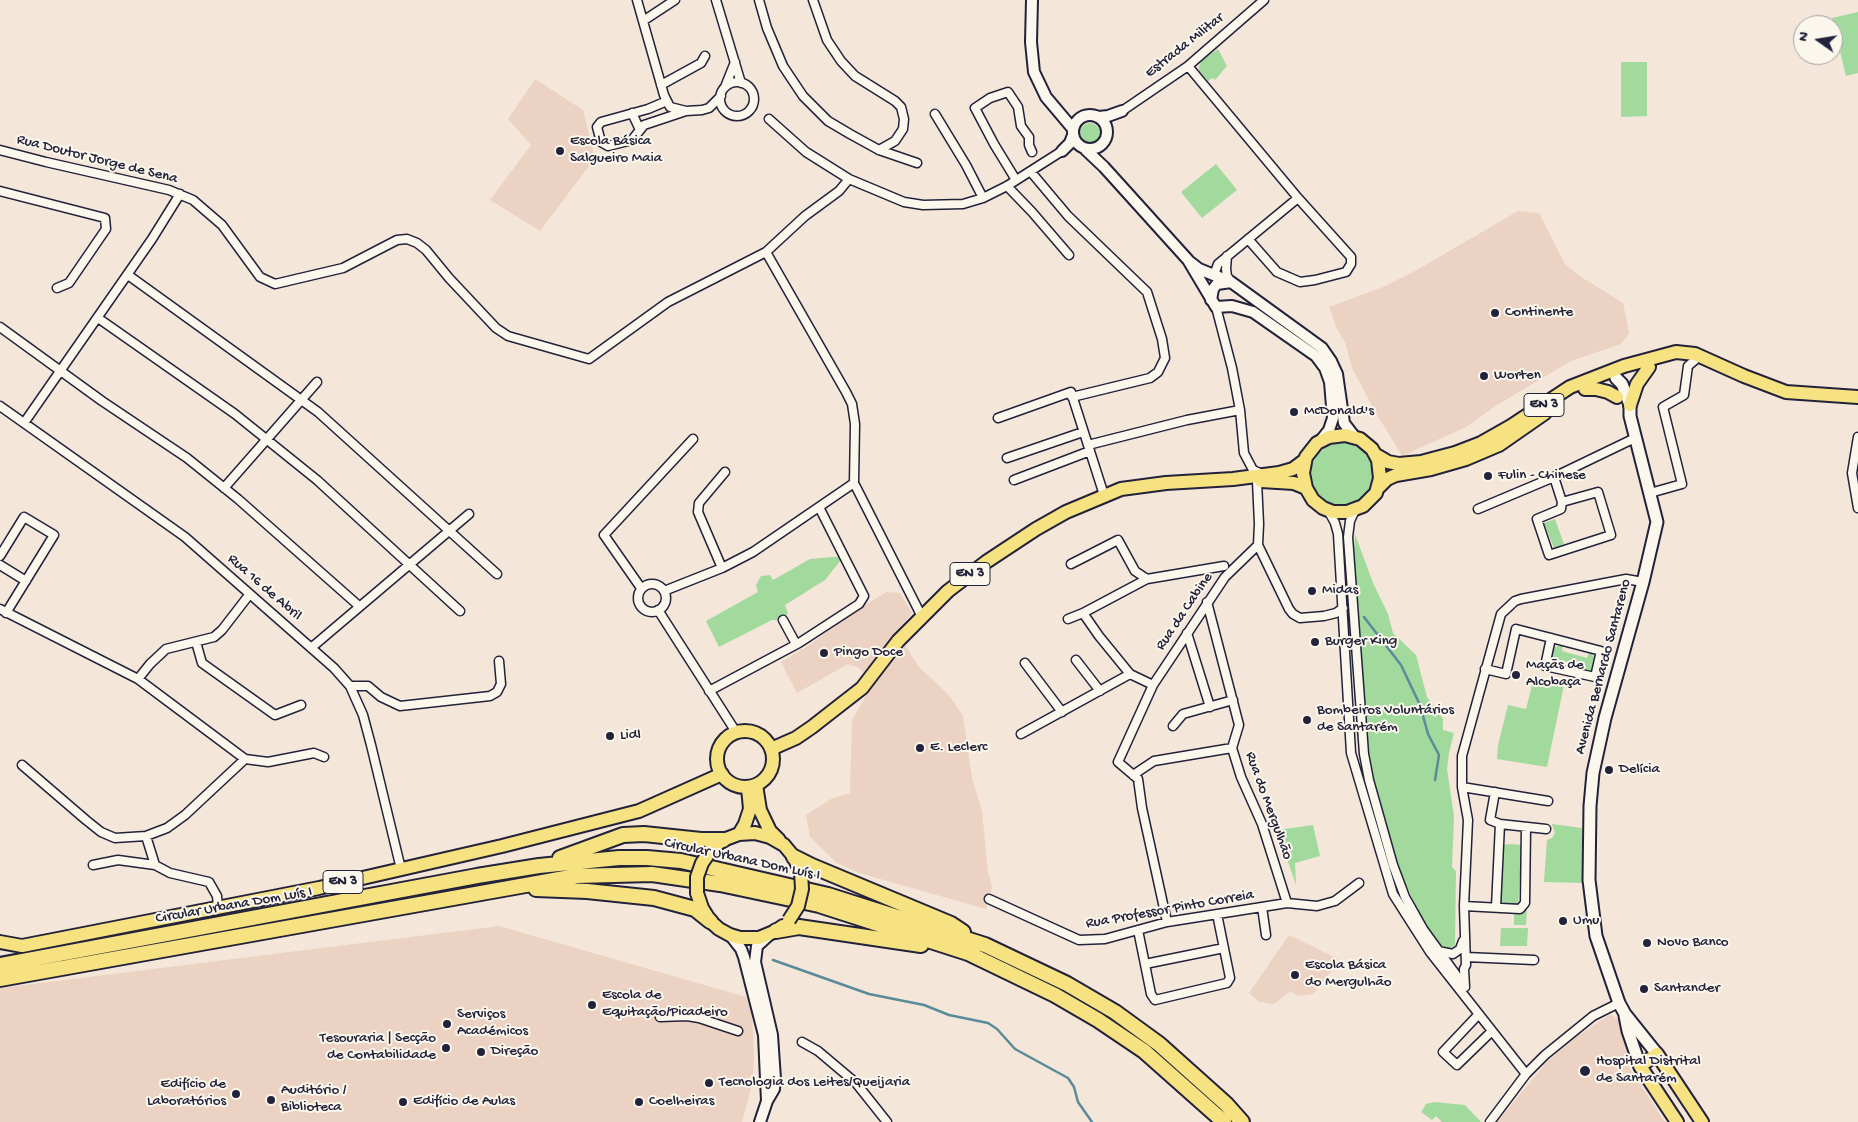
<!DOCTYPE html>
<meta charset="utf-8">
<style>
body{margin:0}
#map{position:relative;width:1858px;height:1122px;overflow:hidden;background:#f4e6d9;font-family:"Gochi Hand",sans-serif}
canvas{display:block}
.north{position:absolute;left:1793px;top:15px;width:50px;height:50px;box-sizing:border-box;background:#fbf7ec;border:1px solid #a4a2a5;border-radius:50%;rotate:283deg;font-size:14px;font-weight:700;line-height:20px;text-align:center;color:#22223b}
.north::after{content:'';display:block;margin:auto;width:18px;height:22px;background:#22223b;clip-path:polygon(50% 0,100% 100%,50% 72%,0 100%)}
</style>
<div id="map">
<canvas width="1858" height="1122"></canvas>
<div class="north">N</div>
</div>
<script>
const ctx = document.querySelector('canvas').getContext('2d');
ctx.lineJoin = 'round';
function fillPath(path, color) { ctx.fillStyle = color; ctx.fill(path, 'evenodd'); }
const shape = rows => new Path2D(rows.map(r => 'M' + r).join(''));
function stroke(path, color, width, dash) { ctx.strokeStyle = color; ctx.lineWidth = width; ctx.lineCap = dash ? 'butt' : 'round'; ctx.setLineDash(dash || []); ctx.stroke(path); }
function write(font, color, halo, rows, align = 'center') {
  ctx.font = font + ' "Gochi Hand",sans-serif'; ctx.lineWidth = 4; ctx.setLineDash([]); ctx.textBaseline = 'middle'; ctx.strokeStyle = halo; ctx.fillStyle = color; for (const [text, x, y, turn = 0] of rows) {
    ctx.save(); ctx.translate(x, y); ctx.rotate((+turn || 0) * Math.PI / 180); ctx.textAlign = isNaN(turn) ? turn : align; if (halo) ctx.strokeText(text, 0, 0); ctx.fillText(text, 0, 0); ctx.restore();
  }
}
const built = shape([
 [535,79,583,110,595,158,540,231,490,200,531,145,508,119],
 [1518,211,1539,213,1565,264,1578,275,1623,303,1629,333,1621,344,1571,361,1497,405,1466,427,1402,456,1376,413,1352,368,1345,342,1337,329,1329,307,1383,287,1417,270],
 [887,592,900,593,912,613,894,635,906,647,919,667,948,694,963,716,972,778,982,811,988,872,992,887,986,909,859,873,837,863,810,837,806,815,831,799,850,793,852,720,870,689,867,676,859,668,848,664,797,693,781,662,811,644,849,614],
 [499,926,746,997,752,1014,754,1059,752,1084,742,1122,0,1122,0,988],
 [1289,935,1340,960,1313,994,1298,996,1290,991,1274,1004,1259,1002,1249,993],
 [1609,1015,1614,1016,1618,1020,1632,1057,1629,1067,1665,1122,1497,1122,1546,1063,1575,1038]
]);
const green = shape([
 [1858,12,1858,73,1846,76,1832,18],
 [1218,49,1227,66,1215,80,1212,78,1208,81,1199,70,1199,66,1202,60],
 [1621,62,1647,62,1647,116,1621,117],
 '1080 133a10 10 0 1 1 20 0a10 10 0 1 1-20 0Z',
 [1216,164,1237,190,1202,218,1181,192],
 '1311 474a31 31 0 1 1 62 0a31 31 0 1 1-62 0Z',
 [1555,519,1564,544,1554,548,1544,523],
 [1355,534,1373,583,1388,614,1393,633,1416,655,1427,697,1443,719,1443,730,1454,733,1449,753,1447,769,1454,816,1452,867,1456,871,1455,945,1448,950,1442,950,1434,944,1401,874,1367,754,1354,548],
 [844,556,825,580,785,605,788,613,783,620,772,620,719,647,706,621,758,592,756,585,761,576,770,575,773,580,810,559],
 [1559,646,1563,646,1562,651,1587,658,1589,652,1592,654,1596,661,1594,667,1591,671,1584,671,1585,667,1560,660,1559,665,1555,663,1552,660,1552,653,1555,647],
 [1534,678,1564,685,1547,767,1497,759,1498,745,1508,705,1526,709],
 [1552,824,1582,828,1582,883,1544,882,1547,840,1552,838,1555,833],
 [1313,825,1320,856,1295,863,1296,885,1277,830],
 [1509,844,1522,845,1518,907,1500,906,1502,845],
 [1514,910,1527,910,1526,925,1514,925],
 [1501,928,1528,928,1527,946,1500,946],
 [1434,1102,1465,1105,1481,1122,1442,1122,1436,1116,1432,1120,1421,1112,1426,1104]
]);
const stream = shape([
 [1364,617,1401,665,1420,705,1428,734,1439,755,1435,780],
 [773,960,869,994,924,1005,949,1015,988,1023,997,1029,1015,1049,1068,1078,1074,1087,1078,1102,1092,1122]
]);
const minor = shape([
 [637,0,664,95,670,107,686,111,702,110,709,108,721,96],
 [716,0,741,83],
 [759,0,767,28,783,66,803,96,828,121,850,134,879,150,917,163],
 [813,0,827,40,841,61,855,76,895,101,901,107,904,119,903,129,895,141,879,150],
 [643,21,675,0],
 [1188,66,1298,198,1351,257,1351,264,1346,272,1315,280,1300,282,1277,272,1248,239],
 '720 99a17 17 0 1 1 34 0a17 17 0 1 1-34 0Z',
 [661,85,701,63,705,56],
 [725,87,735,62],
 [667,101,648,109,601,122,597,127,601,142,608,146,632,140,644,125,686,111],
 [1122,111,1188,66,1264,0],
 [632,113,640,130],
 [935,114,966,165,983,198],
 [769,119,806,152,849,179,904,202,923,205,963,204,983,198,1007,186,1062,151],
 [0,150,46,162,169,190,193,200,222,225,260,277,275,284,343,268,397,240,407,239,417,243,426,250,449,278,496,328,508,336,589,359,668,302,766,252,805,216,839,191,849,179],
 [1031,172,1068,216,1147,292,1162,339,1165,358,1158,372,1150,378,1072,397],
 [1016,180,994,144,975,108,990,98,1008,92,1018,107,1021,126,1029,137,1029,145,1032,152],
 [1007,186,1032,212,1069,255],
 [0,191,105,218,106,229,69,283,57,288],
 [766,252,846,392,852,404,855,424,854,483,922,617],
 [1227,256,1226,269,1227,276,1231,282],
 [128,275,318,412,497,574],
 [1214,275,1218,264,1298,198],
 [1216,307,1232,368,1240,410,1244,453,1253,470,1262,474],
 [98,318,235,414,317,480,460,611],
 [0,327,102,401,187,458,238,499,359,606],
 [0,406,185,537,334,668,350,686,363,715,371,745,401,869],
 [998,418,1071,392,1104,495],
 [24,423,152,239,180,194],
 [1858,437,1852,473,1858,508],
 [1088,445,1187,420,1240,410],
 [1007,458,1083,432],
 [1554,477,1562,502,1561,509,1537,519,1549,555,1611,535,1598,492,1562,502],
 [1014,480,1090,451],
 [224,488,317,382],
 [1650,493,1682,484,1663,407,1684,395,1688,366,1695,360],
 [1478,509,1554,477,1635,438],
 [1328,510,1335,523,1338,534,1351,753,1393,894,1430,952,1526,1074],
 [1355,510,1350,521,1348,537,1364,754,1369,780,1393,865,1405,897,1423,929,1465,987],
 [1258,545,1289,609,1293,614,1300,618,1324,616,1336,613,1343,608],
 [0,556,24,517,54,535,6,613],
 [1071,564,1118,540,1135,571,1147,579],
 [0,565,26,581],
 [722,568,698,512,699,503,725,472],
 '638 598a14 14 0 1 1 28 0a14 14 0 1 1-28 0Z',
 [641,588,604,535,693,439],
 [664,591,722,568,753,552,854,483],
 [1207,602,1239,725,1232,748,1241,777,1262,824,1287,903],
 [0,609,138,679,245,759,268,762,314,753,324,757],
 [658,610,736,732],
 [1083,613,1099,636,1130,674,1153,685],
 [1068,619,1083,613,1147,579,1224,566],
 [783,620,796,644],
 [1187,633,1210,707],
 [1551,638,1601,651,1595,677,1545,666,1551,638],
 [196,642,202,663,275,715,301,705],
 [311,648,469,514],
 [1076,660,1100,691],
 [1025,663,1062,712],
 [1485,669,1506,674,1516,629,1551,638],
 [138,679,150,664,166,649,214,637,222,630,249,595],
 [350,686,368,686,381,697,400,706,490,696,497,692,501,684,499,661],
 [709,691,799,643,859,604,864,596,819,507],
 [1173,726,1183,714,1233,700],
 [1021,734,1130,674],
 [22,765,86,820,101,832,115,838,146,836,167,828,185,815,245,759],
 [1133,775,1154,761,1232,748],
 [1462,787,1548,801],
 [1495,792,1490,820,1500,824,1546,829],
 [146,836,155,865,170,873,209,882,217,896,218,907],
 [93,865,118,860,155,865],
 [989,899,1079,940,1105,939,1167,922,1262,907,1287,903,1317,906,1335,901,1359,883],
 [1464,906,1520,909,1525,903,1526,827],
 [1262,907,1266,935],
 [1496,907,1500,824],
 [1167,922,1142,808,1138,779,1118,762,1153,685,1225,577,1258,545,1259,524,1257,481],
 [1138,930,1151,994,1155,1000,1227,983,1230,978,1217,914],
 [1438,951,1453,954,1460,949,1463,941],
 [1466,957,1534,960],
 [1145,964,1224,948],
 [1465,987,1464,969,1466,965,1464,906,1468,820,1462,787,1462,756,1501,614,1515,601,1521,599,1626,579,1643,582],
 [1478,1015,1443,1052,1457,1065,1492,1031],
 [660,1017,687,1016,699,1018,738,1031],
 [802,1042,818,1051,856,1083,887,1122],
 [1490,1122,1526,1074,1545,1055,1593,1016,1619,1003]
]);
const tertiary = shape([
 [1032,0,1031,42,1034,72,1046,97,1073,129],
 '1073 132a17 17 0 1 1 34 0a17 17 0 1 1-34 0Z',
 [1099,117,1108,116,1122,111],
 [1086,150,1104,167,1188,260,1216,307,1232,306,1253,312,1316,356,1325,368,1330,382,1333,418,1329,430,1321,440],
 [1062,151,1070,143,1073,135],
 [1190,262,1199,269,1231,282,1322,348,1331,361,1337,374,1344,423,1354,436],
 [1211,300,1213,289,1217,284,1231,282],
 [730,935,741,949,744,957,764,1035,767,1101],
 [760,1122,767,1101,774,1089,775,1079,772,1035,755,962,757,946,768,936]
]);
const secondary = shape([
 [1616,378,1622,384,1630,405,1630,416,1657,522,1643,582,1605,718,1593,773,1590,806,1589,880,1596,936,1619,1003,1625,1014,1657,1054],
 [1625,1016,1628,1031,1640,1066]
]);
const primary = shape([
 [1585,389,1596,389,1608,392,1617,397],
 [1630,405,1637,384,1649,367],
 [1376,455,1388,462,1399,464,1421,462,1455,453,1481,443,1511,426,1570,387,1624,366,1676,352,1695,354,1744,376,1786,392,1858,397],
 [1261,481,1294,483,1306,488,1313,500,1323,508,1333,512,1347,512,1363,506,1376,493,1380,478,1378,460,1372,449,1360,439,1345,435,1329,437,1317,443,1306,457,1303,473,1306,488],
 [1378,488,1387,479,1396,475,1431,469,1466,459,1499,445,1545,413],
 '717 759a28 28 0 1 1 56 0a28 28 0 1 1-56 0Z',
 [771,749,796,738,812,727,862,688,898,641,948,591,986,562,1036,529,1066,512,1121,489,1166,483,1233,479,1279,473,1293,469,1305,460],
 [756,785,760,810,770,831,779,840],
 [739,834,745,824,750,809,748,788],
 [715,846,723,840,739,834,755,833,770,837,784,845,794,857,798,866],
 [697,893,702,908,710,921,719,929,730,935,740,938,759,938,776,931,783,926],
 [0,942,22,946,319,888,502,846,639,811,722,774],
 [1677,1122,1640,1066,1657,1054,1702,1122]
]);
const trunk = shape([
 [794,857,812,866,951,924,963,932],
 [560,858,623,835,644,834,701,840,723,840],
 [536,889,587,891,654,898,695,909,710,921],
 [776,931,799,927,921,945],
 [0,965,477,876,539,866,619,858,647,858,681,861,828,895,985,945,1067,984,1115,1012,1159,1044,1226,1104,1242,1122],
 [0,979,576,876,652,874,720,884,819,905,968,953,1055,995,1098,1020,1144,1051,1224,1122]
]);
const primaryBridge = shape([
 [697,893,697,877,702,863,711,850],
 [789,920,798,906,802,889,801,872]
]);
const markers = [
 [560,151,5,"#22223b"],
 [1495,313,5,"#22223b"],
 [1484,376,5,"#22223b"],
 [1294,412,5,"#22223b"],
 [1488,476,5,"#22223b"],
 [1312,591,5,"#22223b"],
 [1315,642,5,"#22223b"],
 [824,653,5,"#22223b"],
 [1516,675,5,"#22223b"],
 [1307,720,5,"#22223b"],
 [610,736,5,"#22223b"],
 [920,748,5,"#22223b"],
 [1609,770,5,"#22223b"],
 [1563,921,5,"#22223b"],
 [1647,943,5,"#22223b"],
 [1295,975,5,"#22223b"],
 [1644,989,5,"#22223b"],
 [592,1005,5,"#22223b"],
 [447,1024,5,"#22223b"],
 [446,1048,5,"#22223b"],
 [481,1052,5,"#22223b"],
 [1585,1071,6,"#22223b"],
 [709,1083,5,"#22223b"],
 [236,1094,5,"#22223b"],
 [271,1100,5,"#22223b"],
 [403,1102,5,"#22223b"],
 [639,1102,5,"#22223b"]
];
const shields = [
 [1544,405,40],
 [970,574,40],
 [343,882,40]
];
const shieldNames = [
 ["EN 3",1544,405],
 ["EN 3",970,574],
 ["EN 3",343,882]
];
const streetNames = [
 ["Estrada Militar",1185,46,-38],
 ["Rua Doutor Jorge de Sena",97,160,14],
 ["Rua 16 de Abril",264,588,41],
 ["Rua da Cabine",1185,612,-56],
 ["Avenida Bernardo Santareno",1604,667,-75],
 ["Rua do Mergulhão",1268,806,70],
 ["Circular Urbana Dom Luís I",742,860,12],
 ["Circular Urbana Dom Luís I",234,906,-10],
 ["Rua Professor Pinto Correia",1170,910,-10]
];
const poiNames = [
 ["Escola Básica",570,142],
 ["Salgueiro Maia",570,159],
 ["Continente",1505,313],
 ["Worten",1494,376],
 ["McDonald's",1304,412],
 ["Fulin - Chinese",1498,476],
 ["Midas",1322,591],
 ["Burger King",1325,642],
 ["Pingo Doce",834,653],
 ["Maçãs de",1526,666],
 ["Alcobaça",1526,683],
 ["Bombeiros Voluntários",1317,711],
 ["de Santarém",1317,728],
 ["Lidl",620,736],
 ["E. Leclerc",930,748],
 ["Delícia",1619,770],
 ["Umu",1573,921],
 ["Novo Banco",1657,943],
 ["Escola Básica",1305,966],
 ["do Mergulhão",1305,983],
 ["Santander",1654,989],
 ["Escola de",602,996],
 ["Equitação/Picadeiro",602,1013],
 ["Serviços",457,1015],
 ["Académicos",457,1032],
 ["Tesouraria | Secção",436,1039,"right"],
 ["de Contabilidade",436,1056,"right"],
 ["Direção",491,1052],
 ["Hospital Distrital",1596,1062],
 ["de Santarém",1596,1079],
 ["Tecnologia dos Leites/Queijaria",719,1083],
 ["Edifício de",226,1085,"right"],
 ["Laboratórios",226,1102,"right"],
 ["Auditório /",281,1091],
 ["Biblioteca",281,1108],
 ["Edifício de Aulas",413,1102],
 ["Coelheiras",649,1102]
];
fillPath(built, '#ecd2c2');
fillPath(green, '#a2da9e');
stroke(stream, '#5a8b9a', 2.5);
stroke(minor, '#22223b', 11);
stroke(tertiary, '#22223b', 14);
stroke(secondary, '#22223b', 15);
stroke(primary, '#22223b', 16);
stroke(trunk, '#22223b', 18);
stroke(minor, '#fbf7ec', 8);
stroke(tertiary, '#fbf7ec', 10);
stroke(secondary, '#fbf7ec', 11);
stroke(primary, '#f6e281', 12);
stroke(trunk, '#f6e281', 14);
stroke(primaryBridge, '#22223b', 16, []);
stroke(primaryBridge, '#f6e281', 12);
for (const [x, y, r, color] of markers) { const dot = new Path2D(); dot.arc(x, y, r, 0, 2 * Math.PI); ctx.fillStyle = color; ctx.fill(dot); stroke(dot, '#fbf7ec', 2); }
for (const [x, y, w] of shields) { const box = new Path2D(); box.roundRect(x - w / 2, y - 11.5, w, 23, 4); ctx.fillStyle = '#fbf7ec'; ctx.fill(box); stroke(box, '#22223b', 1); }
write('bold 14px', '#22223b', null, shieldNames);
write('15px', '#22223b', '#fbf7ec', streetNames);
write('15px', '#22223b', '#fbf7ec', poiNames, 'left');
</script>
